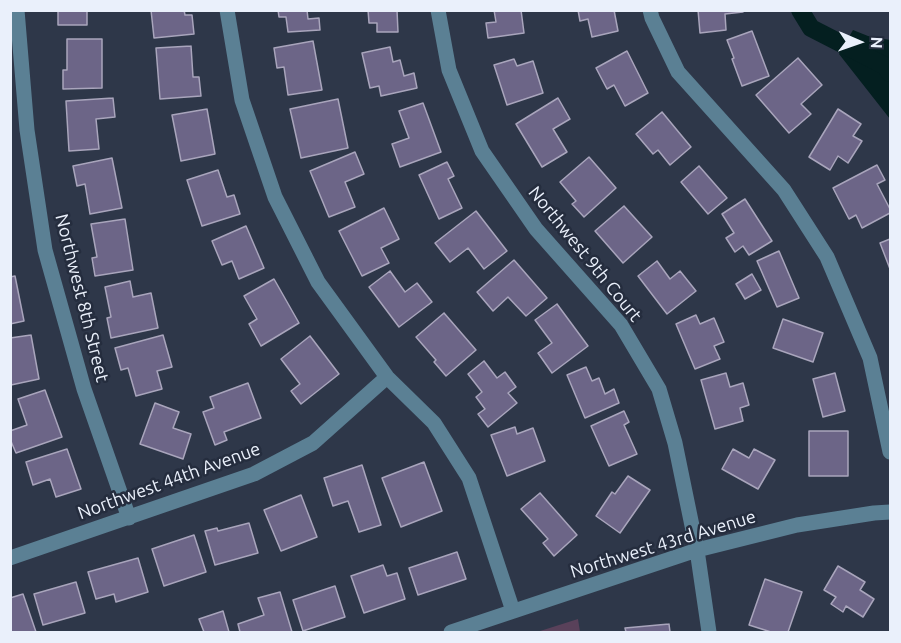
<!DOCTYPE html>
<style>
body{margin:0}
#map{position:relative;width:901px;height:643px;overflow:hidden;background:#2e3749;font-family:Ubuntu,sans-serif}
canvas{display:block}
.frame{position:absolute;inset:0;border:12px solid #eaf0fb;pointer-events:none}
.north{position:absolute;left:829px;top:12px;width:60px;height:60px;-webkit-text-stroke:4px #252d3e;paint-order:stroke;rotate:92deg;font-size:16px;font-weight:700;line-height:24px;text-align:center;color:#eaf0fb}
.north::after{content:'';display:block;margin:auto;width:21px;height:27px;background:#eaf0fb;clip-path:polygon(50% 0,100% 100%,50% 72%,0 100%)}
</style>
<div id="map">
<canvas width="901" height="643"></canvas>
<div class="frame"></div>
<div class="north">N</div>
</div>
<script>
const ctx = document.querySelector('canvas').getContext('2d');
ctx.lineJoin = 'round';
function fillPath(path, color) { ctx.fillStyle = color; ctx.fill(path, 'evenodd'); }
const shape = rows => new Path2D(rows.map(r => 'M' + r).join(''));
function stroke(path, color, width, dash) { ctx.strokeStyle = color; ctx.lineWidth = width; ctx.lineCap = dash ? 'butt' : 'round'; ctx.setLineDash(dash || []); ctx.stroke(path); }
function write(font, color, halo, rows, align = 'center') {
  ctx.font = font + ' Ubuntu,sans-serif'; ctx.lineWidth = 5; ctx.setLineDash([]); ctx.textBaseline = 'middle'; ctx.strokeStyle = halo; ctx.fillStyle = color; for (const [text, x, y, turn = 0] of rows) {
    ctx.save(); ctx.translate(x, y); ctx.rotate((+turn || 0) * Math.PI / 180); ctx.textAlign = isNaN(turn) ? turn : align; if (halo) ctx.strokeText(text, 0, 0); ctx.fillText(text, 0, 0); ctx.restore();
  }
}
const green = shape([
 [578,619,580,632,537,632]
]);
const water = shape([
 [853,30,868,36,890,40,890,119,839,54]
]);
const canal = shape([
 [800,10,811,28,885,66,890,73]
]);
const building = shape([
 [58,10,87,10,87,25,58,25,58,10],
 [151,10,184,10,185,15,192,15,194,34,154,38,151,10],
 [278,10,307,10,308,19,319,18,320,30,288,32,286,17,279,17,278,10],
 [368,10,397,10,398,32,377,32,377,23,369,23,368,10],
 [494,10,521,10,524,33,488,38,486,23,496,22,494,10],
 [578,10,614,10,618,31,592,37,588,19,580,21,578,10],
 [698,10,743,10,743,12,725,14,726,30,700,33,698,10],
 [752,31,769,76,742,86,732,59,734,58,727,40,752,31],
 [67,39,102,39,102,88,63,89,63,70,67,70,67,39],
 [313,41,322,90,288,95,284,67,277,68,274,48,313,41],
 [191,46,193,77,199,77,201,96,160,99,156,48,191,46],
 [390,47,393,62,400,60,404,76,414,73,417,88,381,96,379,86,370,88,362,53,390,47],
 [627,51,648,93,625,106,614,85,607,89,596,68,627,51],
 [798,58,822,85,801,104,811,114,789,133,756,95,798,58],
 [514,59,517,66,533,61,543,93,507,105,494,65,514,59],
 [113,98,115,117,96,119,99,149,69,151,66,101,113,98],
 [558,98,570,119,553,129,567,152,542,167,516,124,558,98],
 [338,99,348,148,301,158,290,109,338,99],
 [423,103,441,152,400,167,392,144,409,138,399,111,423,103],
 [207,109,215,154,181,161,172,115,207,109],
 [838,109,861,124,853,136,862,141,848,163,838,156,830,170,809,157,838,109],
 [662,112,691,147,670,165,658,150,653,154,636,134,662,112],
 [355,152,364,174,345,182,355,207,329,217,310,171,355,152],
 [589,157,616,188,584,217,572,204,576,201,560,182,589,157],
 [112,158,122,208,90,214,85,184,77,186,73,166,112,158],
 [447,162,454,176,448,179,462,208,439,219,419,175,447,162],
 [877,165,885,180,877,184,890,209,890,213,862,228,856,215,849,219,833,188,877,165],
 [699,166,727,198,708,214,681,182,699,166],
 [218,170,227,197,234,195,240,214,202,226,187,180,218,170],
 [745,199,772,241,749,255,743,246,735,252,726,238,734,233,722,214,745,199],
 [624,206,652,237,623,263,595,231,624,206],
 [384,208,399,239,381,248,389,263,362,276,339,231,384,208],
 [476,211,507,251,484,269,468,248,450,262,435,243,476,211],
 [125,219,133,270,95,276,92,258,97,257,91,224,125,219],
 [246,226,264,268,239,279,232,261,222,265,212,241,246,226],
 [890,239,890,269,880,243,890,239],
 [779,251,799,298,777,307,757,261,779,251],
 [514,260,547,298,526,316,508,297,493,311,477,292,514,260],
 [657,261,670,279,680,271,696,291,667,314,638,276,657,261],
 [390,271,405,292,417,283,432,302,399,327,369,287,390,271],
 [752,274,761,290,745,299,736,284,752,274],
 [15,276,24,321,10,324,10,277,15,276],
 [274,279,299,323,261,346,249,324,257,319,244,296,274,279],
 [130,281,133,297,151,293,158,328,111,338,107,318,111,317,105,287,130,281],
 [557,304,588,346,552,373,538,353,552,343,535,320,557,304],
 [444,313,476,350,446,376,434,362,436,360,416,337,444,313],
 [696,315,700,324,714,318,724,342,714,346,720,359,695,369,676,324,696,315],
 [783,319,823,333,813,362,773,348,783,319],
 [31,335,39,379,11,385,10,338,31,335],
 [163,335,172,367,157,371,162,389,136,396,128,368,121,370,115,348,163,335],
 [310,336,339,374,301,404,291,391,300,384,281,359,310,336],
 [484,361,497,378,505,372,516,387,508,393,517,403,488,427,478,414,485,409,476,397,482,392,468,374,484,361],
 [586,367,592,381,599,378,605,394,614,389,619,403,585,418,567,375,586,367],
 [726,373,730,387,743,383,749,405,740,408,743,421,715,429,701,380,726,373],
 [835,373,845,411,823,417,813,379,835,373],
 [248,383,261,418,224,432,227,440,215,445,203,412,214,408,210,397,248,383],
 [45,390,62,437,16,453,10,439,10,431,27,425,18,399,45,390],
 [155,403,179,412,173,428,191,434,183,459,140,444,155,403],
 [624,411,629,422,624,425,637,454,609,466,591,426,624,411],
 [515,427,517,434,533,428,545,461,507,476,491,435,515,427],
 [809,431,848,431,848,476,809,476,809,431],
 [67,449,81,489,56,497,50,479,33,485,26,462,67,449],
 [733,449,749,458,754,449,775,460,758,489,722,469,733,449],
 [424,462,442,511,401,527,382,478,424,462],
 [362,465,381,525,359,532,348,501,333,506,324,478,362,465],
 [628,476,650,490,620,533,596,516,612,492,615,494,628,476],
 [540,493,577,535,554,556,543,543,548,539,521,509,540,493],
 [301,495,317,537,281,551,264,510,301,495],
 [249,523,258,553,215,565,205,531,217,528,218,531,249,523],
 [194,535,206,572,164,586,152,549,194,535],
 [457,552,466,579,418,595,409,568,457,552],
 [138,558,148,592,116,602,114,594,96,599,88,572,138,558],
 [383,565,387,576,397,573,405,599,364,613,351,576,383,565],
 [838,566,865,582,860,590,874,599,863,617,846,606,843,612,831,604,836,597,824,590,838,566],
 [765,579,802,592,788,632,771,632,749,625,765,579],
 [76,582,85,613,43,625,34,594,76,582],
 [335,586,345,617,303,631,293,600,335,586],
 [280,592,292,632,240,632,238,624,264,615,258,598,280,592],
 [23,594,36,632,10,632,10,598,23,594],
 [223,611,229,632,204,632,199,619,223,611],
 [669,624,670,632,626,632,625,628,669,624]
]);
const minor = shape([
 [17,10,27,130,45,250,84,389,129,518],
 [227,10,242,100,275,197,318,282,387,377,434,423,469,478,513,611],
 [438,10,449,70,482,151,536,229,621,325,659,389,675,443,697,550,709,632],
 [650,10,652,18,678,72,784,190,827,257,870,358,890,452],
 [10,558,254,474,313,443,387,377],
 [451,632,697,550,797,525,874,513,890,512]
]);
const streetNames = [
 ["Northwest 9th Court",585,254,51],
 ["Northwest 8th Street",82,298,76],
 ["Northwest 44th Avenue",169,481,-20],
 ["Northwest 43rd Avenue",663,544,-17]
];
fillPath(green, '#59415a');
fillPath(water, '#041f20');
stroke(canal, '#041f20', 18);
fillPath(building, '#6c6587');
stroke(building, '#a9a5bc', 1.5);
stroke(minor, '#5b8094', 15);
write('18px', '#eaf0fb', '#252d3e', streetNames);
</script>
